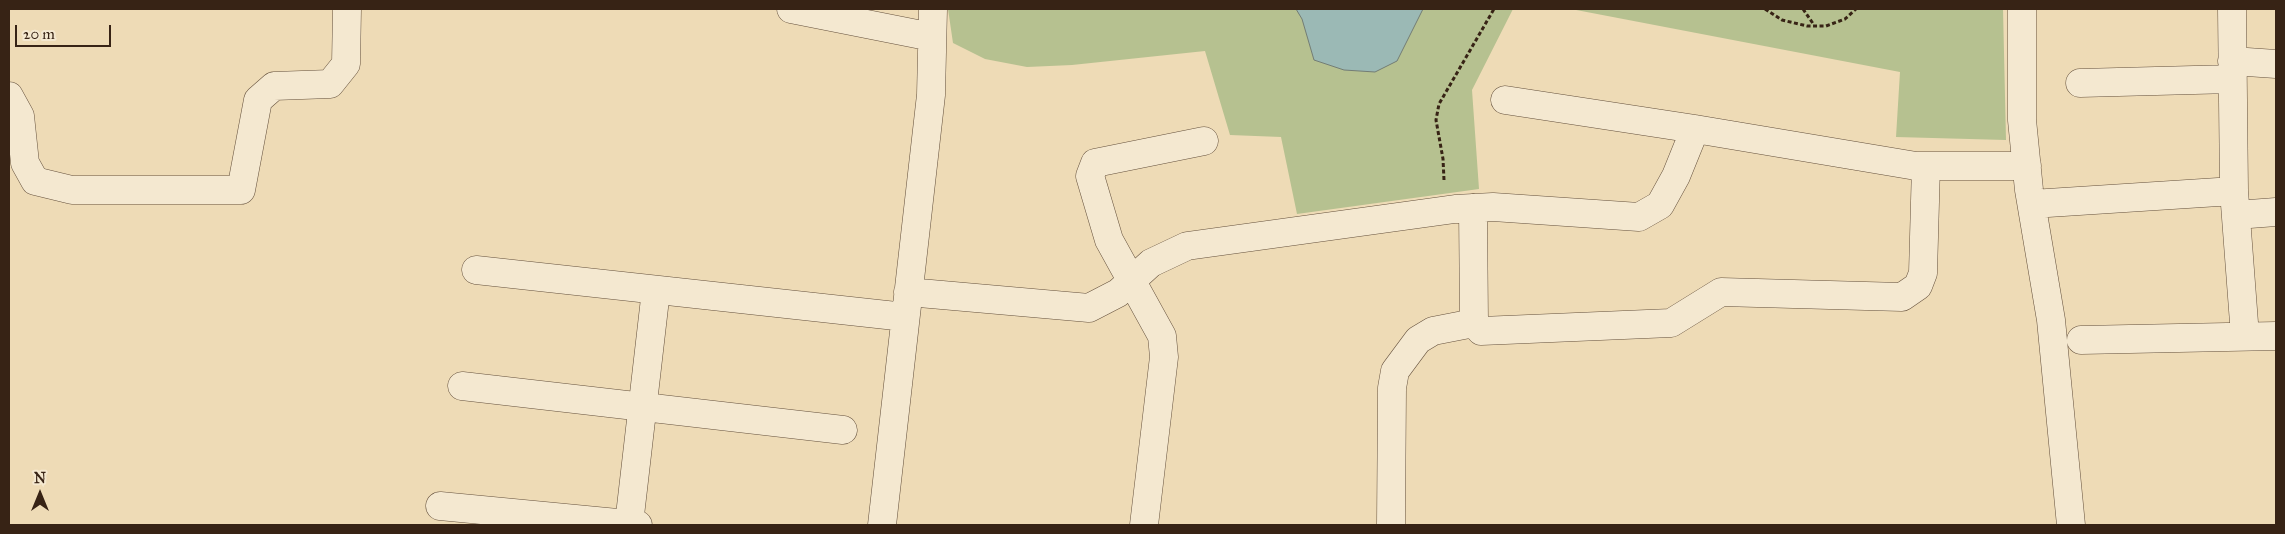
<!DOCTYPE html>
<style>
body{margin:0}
#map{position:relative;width:2285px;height:534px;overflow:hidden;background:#eedbb6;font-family:"IM FELL Great Primer",serif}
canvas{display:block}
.frame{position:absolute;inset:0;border:10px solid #372315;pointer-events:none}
.north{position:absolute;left:15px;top:469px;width:50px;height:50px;-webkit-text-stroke:4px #f4e8d0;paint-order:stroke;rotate:0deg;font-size:14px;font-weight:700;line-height:20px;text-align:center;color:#372315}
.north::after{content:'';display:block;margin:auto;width:18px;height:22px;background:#372315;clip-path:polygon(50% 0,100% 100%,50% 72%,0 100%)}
.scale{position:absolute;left:15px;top:25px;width:96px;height:22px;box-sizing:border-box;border:2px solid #372315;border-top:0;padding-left:6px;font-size:15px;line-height:18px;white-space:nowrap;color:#372315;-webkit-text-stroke:4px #f4e8d0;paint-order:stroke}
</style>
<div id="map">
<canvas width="2285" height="534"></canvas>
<div class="frame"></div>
<div class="north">N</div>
<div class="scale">20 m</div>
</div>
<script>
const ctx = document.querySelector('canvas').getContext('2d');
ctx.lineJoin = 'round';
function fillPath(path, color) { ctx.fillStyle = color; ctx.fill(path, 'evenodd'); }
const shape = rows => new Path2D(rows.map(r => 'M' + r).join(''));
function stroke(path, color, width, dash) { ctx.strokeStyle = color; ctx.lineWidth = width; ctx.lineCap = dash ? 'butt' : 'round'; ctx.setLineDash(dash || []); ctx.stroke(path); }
const green = shape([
 [948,9,1513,9,1472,90,1479,189,1297,214,1281,137,1230,135,1205,51,1072,65,1027,67,985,59,953,43],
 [1571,9,2003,9,2006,140,1896,137,1900,72]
]);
const water = shape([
 [1296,9,1423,9,1397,61,1375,72,1344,70,1314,60,1302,19,1296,9]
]);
const path = shape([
 [1765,9,1782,20,1807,26,1826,26,1845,19,1856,9],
 [1803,9,1814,25],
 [1444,180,1443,159,1436,120,1439,104,1494,9]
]);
const minor = shape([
 [791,9,932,37],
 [2022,9,2022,120,2029,190,2051,320,2071,525],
 [2232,9,2234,191,2245,336],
 [2232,61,2276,64],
 [2080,83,2232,79],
 [9,96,20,116,25,163,35,181,72,190,241,190,258,100,274,86,330,84,346,64,347,9],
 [1505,100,1695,129,1916,166,2027,166],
 [2032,204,2234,191],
 [1473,208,1474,323,1481,331,1671,323,1721,292,1902,297,1918,286,1923,273,1926,166],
 [2236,215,2276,212],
 [476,270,905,317],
 [908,292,1089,308,1118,293,1151,263,1187,246,1455,209,1493,207,1639,217,1660,205,1676,176,1695,129],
 [2081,340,2276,336],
 [462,386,843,430],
 [440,506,638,525],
 [629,524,656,290],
 [882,525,931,95,933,9],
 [1144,525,1164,357,1162,336,1109,240,1090,176,1095,163,1204,141],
 [1391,525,1392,388,1395,371,1418,340,1433,331,1474,323]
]);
fillPath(green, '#b6c190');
fillPath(water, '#9bb9b5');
stroke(water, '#737d75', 1);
stroke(minor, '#65513d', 29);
stroke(path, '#372315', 3, [4, 2.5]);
stroke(minor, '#f4e8d0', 28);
</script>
